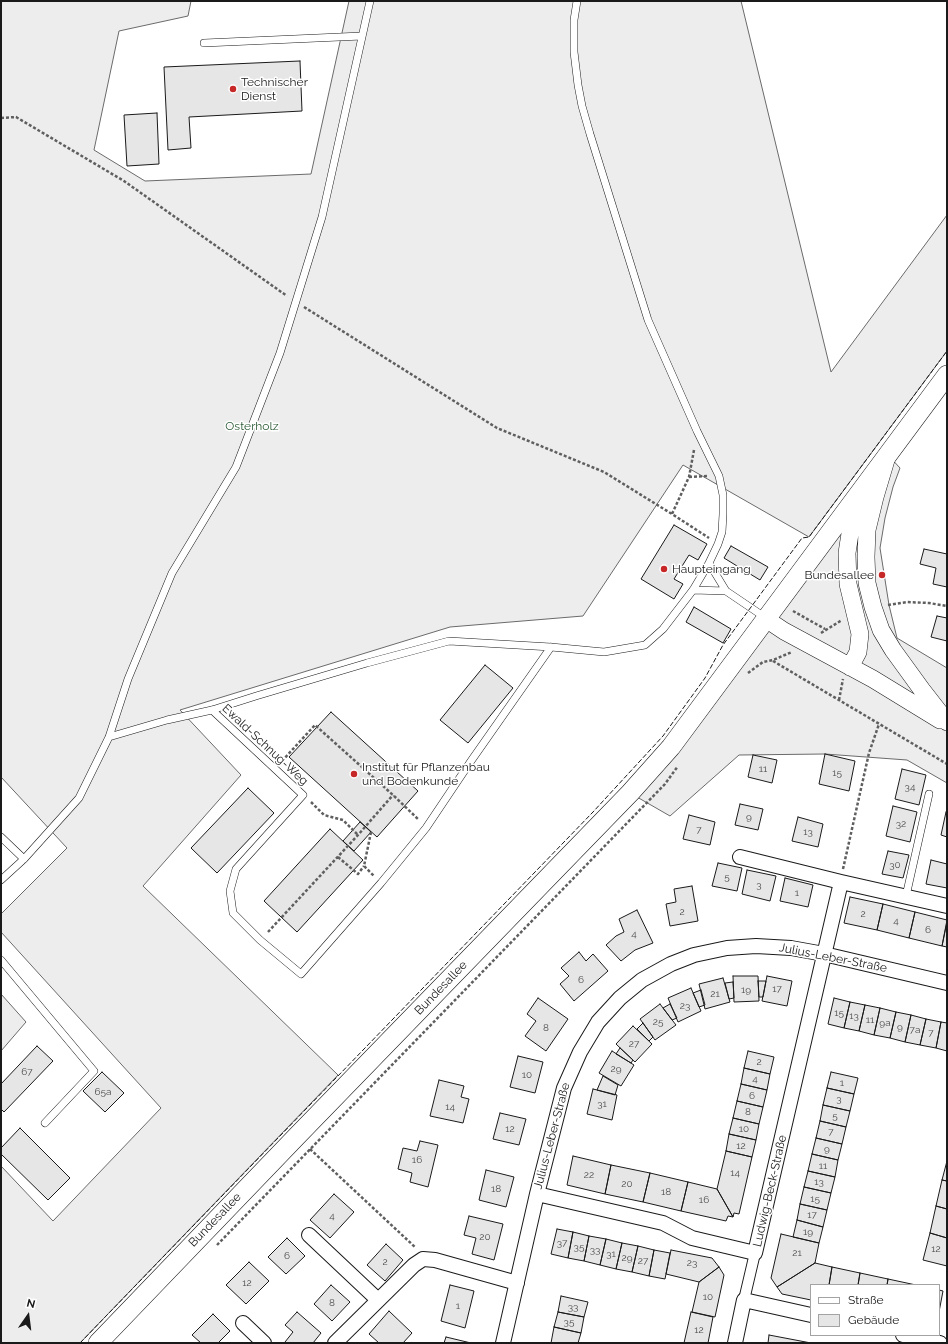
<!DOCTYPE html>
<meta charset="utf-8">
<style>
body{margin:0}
#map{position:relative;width:948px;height:1344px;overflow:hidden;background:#fff;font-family:Raleway,sans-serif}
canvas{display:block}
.frame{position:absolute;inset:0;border:2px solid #1a1a1a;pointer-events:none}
.legend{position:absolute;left:810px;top:1284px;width:130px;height:52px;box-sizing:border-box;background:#fff;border:1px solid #a3a3a3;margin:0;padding:5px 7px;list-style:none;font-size:12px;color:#1a1a1a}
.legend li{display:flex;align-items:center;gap:8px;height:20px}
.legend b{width:20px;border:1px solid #a3a3a3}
.north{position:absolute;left:8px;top:1296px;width:40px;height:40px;-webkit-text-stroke:3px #fff;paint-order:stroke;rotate:14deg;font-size:11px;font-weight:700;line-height:16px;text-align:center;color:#1a1a1a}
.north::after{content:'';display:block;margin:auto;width:14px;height:18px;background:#1a1a1a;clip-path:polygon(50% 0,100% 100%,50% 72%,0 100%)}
</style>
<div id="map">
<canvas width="948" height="1344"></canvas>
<div class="frame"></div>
<ul class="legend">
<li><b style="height:5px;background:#fff"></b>Straße</li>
<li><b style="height:11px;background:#e6e6e6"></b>Gebäude</li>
</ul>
<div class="north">N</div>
</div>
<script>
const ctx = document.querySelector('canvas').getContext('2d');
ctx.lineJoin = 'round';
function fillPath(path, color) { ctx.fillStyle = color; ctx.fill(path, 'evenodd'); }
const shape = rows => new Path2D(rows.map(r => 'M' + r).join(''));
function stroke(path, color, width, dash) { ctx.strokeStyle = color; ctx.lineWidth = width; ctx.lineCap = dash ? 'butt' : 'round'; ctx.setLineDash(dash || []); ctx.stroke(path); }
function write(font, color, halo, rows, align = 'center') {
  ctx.font = font + ' Raleway,sans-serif'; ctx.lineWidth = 3; ctx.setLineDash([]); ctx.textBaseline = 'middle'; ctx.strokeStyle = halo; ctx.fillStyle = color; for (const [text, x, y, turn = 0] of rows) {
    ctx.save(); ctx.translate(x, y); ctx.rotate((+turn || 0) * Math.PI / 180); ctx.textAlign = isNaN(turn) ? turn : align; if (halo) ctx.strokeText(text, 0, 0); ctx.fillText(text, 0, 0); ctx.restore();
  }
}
const built = shape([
 [1,1,191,1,188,16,119,31,94,150,145,181,311,174,349,1,741,1,831,372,947,215,947,351,809,537,683,465,583,616,450,627,180,710,241,775,143,886,338,1075,80,1343,1,1343,1,1166,53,1221,161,1108,1,932,1,914,67,848,1,777,1,1],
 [888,455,900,468,893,487,885,518,880,548,889,605,897,638,947,668,947,783,907,760,825,754,739,755,670,816,630,793,888,455],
 [1,994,26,1022,1,1051,1,994]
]);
const building = shape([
 [300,61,302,111,189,117,191,148,168,150,164,67,300,61],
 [157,113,159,164,127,166,124,115,157,113],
 [674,525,707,544,698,560,689,555,674,579,683,584,674,599,641,579,674,525],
 [731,546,768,567,760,580,724,558,731,546],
 [924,549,947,554,947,587,933,584,936,568,920,564,924,549],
 [694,607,731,629,723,643,686,622,694,607],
 [937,616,947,618,947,641,931,637,937,616],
 [485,665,513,688,468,743,440,720,485,665],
 [331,712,418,791,377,837,289,757,331,712],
 [825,754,855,761,849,791,819,784,825,754],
 [753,755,777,760,772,783,748,777,753,755],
 [902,769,926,775,919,805,895,799,902,769],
 [248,788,274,813,217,873,191,848,248,788],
 [740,804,763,809,758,830,735,825,740,804],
 [893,806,917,812,910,842,886,836,893,806],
 [946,812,947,812,947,837,941,835,946,812],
 [689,815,715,822,710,845,683,839,689,815],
 [798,817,823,824,818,847,792,841,798,817],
 [360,822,371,832,354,851,343,841,360,822],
 [330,829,363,860,297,932,264,901,330,829],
 [888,851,909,855,903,878,882,874,888,851],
 [931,860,947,864,947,888,926,884,931,860],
 [718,863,742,868,737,891,712,886,718,863],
 [747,870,776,876,770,901,742,894,747,870],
 [785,878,813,885,808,907,780,901,785,878],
 [692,886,698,921,670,926,666,904,676,902,674,889,692,886],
 [850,897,883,904,877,930,844,923,850,897],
 [883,904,915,912,909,938,877,930,883,904],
 [637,910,653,943,635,950,621,961,606,945,616,936,624,932,619,919,637,910],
 [915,912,947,920,942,946,909,938,915,912],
 [947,922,947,947,942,946,947,922],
 [579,952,586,961,593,954,608,971,574,1001,560,984,569,976,561,968,579,952],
 [733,976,758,976,759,1001,734,1002,733,976],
 [767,976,792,981,787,1006,762,1001,767,976],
 [723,978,730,1002,705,1009,699,984,723,978],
 [758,981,766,981,763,997,759,997,758,981],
 [733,982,734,998,729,999,725,983,733,982],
 [691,988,701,1011,678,1022,668,998,691,988],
 [701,990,705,1005,699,1007,693,993,701,990],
 [538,998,568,1019,546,1051,525,1036,536,1021,527,1014,538,998],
 [834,998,850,1002,844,1028,828,1024,834,998],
 [850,1002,865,1005,859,1031,844,1028,850,1002],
 [660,1004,676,1025,655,1040,640,1019,660,1004],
 [670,1004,677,1018,672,1020,663,1008,670,1004],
 [865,1005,880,1008,874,1035,859,1031,865,1005],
 [880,1008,896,1012,890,1038,874,1035,880,1008],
 [896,1012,911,1015,905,1042,890,1038,896,1012],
 [911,1015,926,1019,920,1045,905,1042,911,1015],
 [926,1019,941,1022,936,1048,920,1045,926,1019],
 [941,1022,947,1023,947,1051,936,1048,941,1022],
 [643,1023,653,1037,649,1041,637,1029,643,1023],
 [633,1026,652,1044,635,1062,616,1044,633,1026],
 [37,1046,53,1061,4,1112,1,1109,1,1084,37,1046],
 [620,1048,633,1060,631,1063,616,1054,620,1048],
 [612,1051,634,1065,621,1086,599,1073,612,1051],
 [748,1051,774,1057,770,1074,744,1068,748,1051],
 [518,1056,543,1062,535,1093,510,1087,518,1056],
 [744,1068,770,1074,767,1090,741,1084,744,1068],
 [102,1072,124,1093,105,1112,83,1091,102,1072],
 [831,1072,858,1078,854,1094,827,1088,831,1072],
 [603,1076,618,1085,615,1095,597,1090,603,1076],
 [439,1080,464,1086,461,1097,469,1099,463,1123,430,1116,439,1080],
 [741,1084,767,1090,763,1107,737,1101,741,1084],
 [827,1088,854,1094,850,1111,823,1105,827,1088],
 [593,1089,617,1095,612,1120,587,1114,593,1089],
 [737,1101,763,1107,759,1124,733,1118,737,1101],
 [823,1105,850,1111,846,1127,820,1121,823,1105],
 [500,1113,526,1119,519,1145,493,1139,500,1113],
 [733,1118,759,1124,756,1140,729,1134,733,1118],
 [820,1121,846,1127,842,1144,816,1138,820,1121],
 [20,1128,70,1178,48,1200,1,1154,1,1148,20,1128],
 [729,1134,756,1140,752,1157,726,1151,729,1134],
 [816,1138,842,1144,838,1160,812,1154,816,1138],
 [420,1141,438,1145,428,1187,410,1182,412,1173,398,1169,403,1148,417,1151,420,1141],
 [726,1151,752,1157,739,1214,734,1213,733,1217,717,1189,726,1151],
 [812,1154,838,1160,835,1177,808,1171,812,1154],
 [573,1156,611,1165,605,1194,567,1185,573,1156],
 [947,1161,947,1181,942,1180,947,1161],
 [611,1165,650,1173,643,1202,605,1194,611,1165],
 [486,1170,514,1177,506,1207,479,1200,486,1170],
 [808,1171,835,1177,831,1193,804,1187,808,1171],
 [650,1173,688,1182,681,1211,643,1202,650,1173],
 [942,1180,947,1181,947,1209,936,1206,942,1180],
 [688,1182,717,1189,733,1217,728,1216,726,1221,681,1211,688,1182],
 [804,1187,831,1193,827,1210,800,1204,804,1187],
 [334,1194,354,1212,330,1238,310,1220,334,1194],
 [800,1204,827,1210,823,1227,797,1220,800,1204],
 [936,1206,947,1209,947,1238,930,1233,936,1206],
 [469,1216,503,1224,494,1260,472,1254,476,1238,464,1235,469,1216],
 [797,1220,823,1227,819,1243,793,1237,797,1220],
 [557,1229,573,1232,568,1258,551,1254,557,1229],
 [573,1232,589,1236,584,1261,568,1258,573,1232],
 [930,1233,947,1238,947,1266,923,1260,930,1233],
 [781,1234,819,1243,815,1263,777,1287,771,1278,781,1234],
 [589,1236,606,1239,600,1265,584,1261,589,1236],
 [287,1238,305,1256,286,1274,268,1257,287,1238],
 [606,1239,622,1243,616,1269,600,1265,606,1239],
 [622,1243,638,1246,632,1272,616,1269,622,1243],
 [386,1244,403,1260,385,1281,367,1265,386,1244],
 [638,1246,654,1250,649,1276,632,1272,638,1246],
 [654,1250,670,1253,665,1279,649,1276,654,1250],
 [671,1250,712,1258,719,1267,699,1282,666,1274,671,1250],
 [249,1262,269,1281,246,1304,226,1285,249,1262],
 [815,1263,832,1267,829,1285,811,1285,811,1300,782,1294,777,1287,815,1263],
 [719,1267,724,1275,715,1317,692,1312,699,1282,719,1267],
 [832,1267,860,1273,858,1285,829,1285,832,1267],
 [860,1273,888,1279,887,1285,858,1285,860,1273],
 [888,1279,916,1285,887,1285,888,1279],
 [331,1285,350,1302,332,1321,314,1304,331,1285],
 [450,1285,474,1291,465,1328,441,1321,450,1285],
 [939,1290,943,1291,939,1312,939,1290],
 [561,1296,588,1302,584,1317,558,1312,561,1296],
 [389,1311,412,1333,403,1343,379,1343,369,1334,389,1311],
 [297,1312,321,1333,313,1343,286,1343,285,1342,293,1332,285,1325,297,1312],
 [558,1312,584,1317,581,1333,554,1327,558,1312],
 [691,1312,713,1317,708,1343,684,1343,691,1312],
 [213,1314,230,1331,218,1343,201,1343,192,1335,213,1314],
 [554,1327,581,1333,578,1343,551,1343,554,1327],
 [769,1335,811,1343,768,1343,769,1335],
 [446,1337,471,1343,444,1343,446,1337]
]);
const path = shape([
 [1,118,16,117,124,181,287,296],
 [304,307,497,428,604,472,672,514],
 [694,450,689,477,672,514,709,538],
 [689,477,707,476],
 [888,605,907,602,929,603,947,606],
 [793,611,825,629],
 [821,633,842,620],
 [773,661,947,764],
 [748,673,763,662,773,660,792,652],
 [839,700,843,679],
 [282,761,315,725,393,795,419,820],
 [311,802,324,815,343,820,358,835],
 [371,832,364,866,374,876],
 [338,857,358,874,364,866],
 [843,869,869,753,879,724],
 [268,932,358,835,393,795],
 [310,1149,416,1248],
 [217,1245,665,784,678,766]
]);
const service = shape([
 [204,43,362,36],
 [709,563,726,591,766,618],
 [693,590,726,591],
 [212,710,303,795,236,869,230,891,233,913,260,940,301,974,381,883,426,828,471,761,551,647],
 [109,737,167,720,212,710,256,696,367,663,449,641,551,647,604,652,645,645,663,629,693,590,709,563,718,544,722,532,723,514,723,495,719,476,697,431,648,320,590,134,582,106,578,85,574,52,574,20,577,1],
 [1,837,24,859],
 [1,880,24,859,79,798,109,737,128,679,172,573,236,467,280,353,322,217,370,1],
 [906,896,929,794],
 [1,960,94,1071,45,1123]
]);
const pedestrian = shape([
 [744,1300,755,1253]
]);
const minor = shape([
 [740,857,841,882,947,906],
 [537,1194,663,1223,692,1238,755,1253,841,882],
 [309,1235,378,1300],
 [243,1323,264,1343],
 [903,1335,940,1343],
 [335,1343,414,1265,423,1259,435,1260,517,1283],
 [503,1343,537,1194,564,1088,580,1052,598,1022,620,998,642,980,671,964,694,955,727,948,756,946,791,948,824,954,947,983],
 [735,1343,744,1300,811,1315]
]);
const tertiary = shape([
 [886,460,875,497,867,530,866,557,867,583,873,607,881,630,893,650,922,690,947,722],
 [766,619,784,631,873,679,940,720],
 [850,667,858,652,860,634,848,584,847,553,851,527,860,495]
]);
const secondary = shape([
 [98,1343,297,1136,630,793,671,747,947,375]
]);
const fence = shape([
 [80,1343,593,812,663,736,705,678,723,645,802,538,809,537,947,351]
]);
const markers = [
 [233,89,4,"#c62828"],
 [664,569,4,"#c62828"],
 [882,575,4,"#c62828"],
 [354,774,4,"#c62828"]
];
const numberNames = [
 ["11",763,769],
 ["15",837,773],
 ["34",910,787],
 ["9",749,817],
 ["32",901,824],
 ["7",699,830],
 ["13",808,832],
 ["30",895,865],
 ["5",727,877],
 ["3",759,885],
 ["1",797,893],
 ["2",682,912],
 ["2",863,914],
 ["4",896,921],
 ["6",928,930],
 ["4",634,934],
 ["6",581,980],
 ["17",777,989],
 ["19",746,990],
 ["21",715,994],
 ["23",685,1006],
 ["15",839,1013],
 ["13",854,1016],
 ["11",870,1020],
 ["25",658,1022],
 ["9a",885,1023],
 ["9",900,1027],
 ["8",546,1028],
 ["7a",915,1030],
 ["7",931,1033],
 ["27",634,1044],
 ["2",759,1062],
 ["29",616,1069],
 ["67",27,1072],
 ["10",527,1075],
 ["4",755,1079],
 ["1",842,1083],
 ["65a",103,1092],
 ["6",752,1096],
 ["3",839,1099],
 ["31",602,1104],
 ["14",450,1107],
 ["8",748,1112],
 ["5",835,1116],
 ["12",510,1129],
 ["10",744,1129],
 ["7",831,1132],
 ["12",741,1146],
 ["9",827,1149],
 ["16",417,1160],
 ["11",823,1166],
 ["14",735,1173],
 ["22",589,1175],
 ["13",819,1182],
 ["20",627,1184],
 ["18",496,1189],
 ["18",666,1192],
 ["15",815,1199],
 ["16",704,1200],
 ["17",812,1215],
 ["4",332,1216],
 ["19",808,1232],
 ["20",485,1237],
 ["37",562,1243],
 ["35",579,1247],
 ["12",936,1249],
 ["33",595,1250],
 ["21",797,1253],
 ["31",611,1254],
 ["6",287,1256],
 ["29",627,1258],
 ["27",643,1261],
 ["2",385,1262],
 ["23",692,1263],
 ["12",247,1283],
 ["10",708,1297],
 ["8",332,1303],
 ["1",458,1306],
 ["33",573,1307],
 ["35",569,1322],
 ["12",699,1330]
];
const poiNames = [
 ["Technischer",241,82],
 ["Dienst",241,96],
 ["Haupteingang",672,569],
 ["Bundesallee",874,575,"right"],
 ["Institut für Pflanzenbau",362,767],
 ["und Bodenkunde",362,781]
];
const parkNames = [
 ["Osterholz",252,426]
];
const streetNames = [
 ["Ewald-Schnug-Weg",265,745,43],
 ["Julius-Leber-Straße",833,958,11],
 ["Bundesallee",441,988,-46],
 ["Julius-Leber-Straße",552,1136,-75],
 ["Ludwig-Beck-Straße",770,1191,-77],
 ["Bundesallee",215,1220,-46]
];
fillPath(built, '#ededed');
stroke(built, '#6a6a6a', 1);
fillPath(building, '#e6e6e6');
stroke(building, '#1a1a1a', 1);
stroke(service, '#1a1a1a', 8);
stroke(pedestrian, '#1a1a1a', 12);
stroke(minor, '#1a1a1a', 16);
stroke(tertiary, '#1a1a1a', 18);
stroke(secondary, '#1a1a1a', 20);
stroke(path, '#5f5f5f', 2.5, [3, 2]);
stroke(service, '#fff', 7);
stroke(pedestrian, '#fff', 10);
stroke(minor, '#fff', 14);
stroke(tertiary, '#fff', 17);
stroke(secondary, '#fff', 19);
stroke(fence, '#1a1a1a', 1, [5, 2]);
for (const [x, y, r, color] of markers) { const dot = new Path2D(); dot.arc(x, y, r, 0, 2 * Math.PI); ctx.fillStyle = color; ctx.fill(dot); stroke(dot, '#fff', 1.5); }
write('10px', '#4d4d4d', null, numberNames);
write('12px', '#1a1a1a', '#fff', poiNames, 'left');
write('12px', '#2b5a34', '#fff', parkNames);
write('12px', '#1a1a1a', '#fff', streetNames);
</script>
